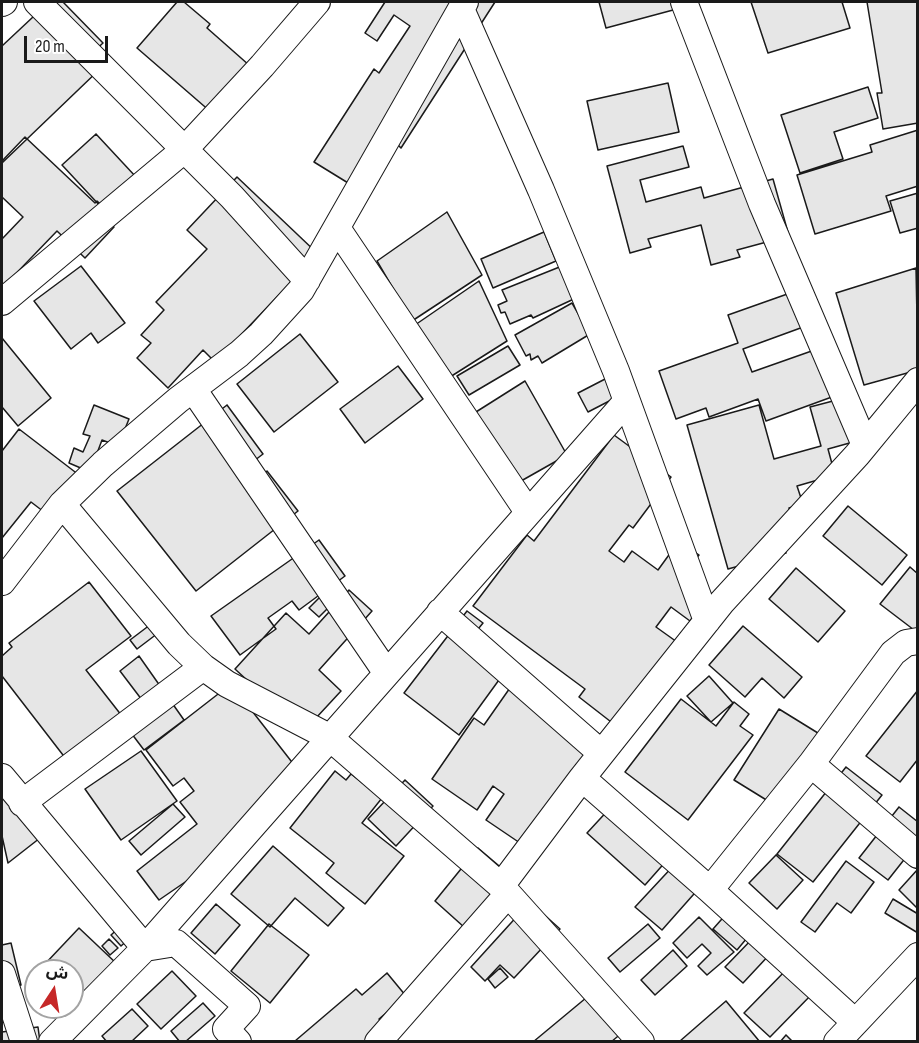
<!DOCTYPE html>
<meta charset="utf-8">
<style>
body{margin:0}
#map{position:relative;width:919px;height:1043px;overflow:hidden;background:#fff;font-family:"Sofia Sans Condensed","Noto Sans Arabic",sans-serif}
canvas{display:block}
.frame{position:absolute;inset:0;border:3px solid #1a1a1a;pointer-events:none}
.north{position:absolute;left:24px;top:959px;width:60px;height:60px;box-sizing:border-box;background:#fff;border:2px solid #a3a3a3;border-radius:50%;rotate:12deg;font-size:16px;font-weight:700;line-height:24px;text-align:center;color:#1a1a1a}
.north::after{content:'';display:block;margin:auto;width:21px;height:27px;background:#c62828;clip-path:polygon(50% 0,100% 100%,50% 72%,0 100%)}
.scale{position:absolute;left:24px;top:36px;width:84px;height:27px;box-sizing:border-box;border:3px solid #1a1a1a;border-top:0;padding-left:8px;font-size:18px;line-height:21px;white-space:nowrap;color:#1a1a1a;-webkit-text-stroke:4px #fff;paint-order:stroke}
</style>
<div id="map">
<canvas width="919" height="1043"></canvas>
<div class="frame"></div>
<div class="north">ش</div>
<div class="scale">20 m</div>
</div>
<script>
const ctx = document.querySelector('canvas').getContext('2d');
ctx.lineJoin = 'round';
function fillPath(path, color) { ctx.fillStyle = color; ctx.fill(path, 'evenodd'); }
const shape = rows => new Path2D(rows.map(r => 'M' + r).join(''));
function stroke(path, color, width, dash) { ctx.strokeStyle = color; ctx.lineWidth = width; ctx.lineCap = dash ? 'butt' : 'round'; ctx.setLineDash(dash || []); ctx.stroke(path); }
const building = shape([
 [49,2,63,2,103,43,89,56,101,68,2,163,2,46,49,2],
 [177,2,184,2,210,24,207,28,258,73,219,119,137,48,177,2],
 [385,2,495,2,401,148,398,145,366,194,314,162,374,69,379,73,410,26,394,15,377,41,365,33,385,2],
 [599,2,687,2,688,6,606,28,599,2],
 [751,2,842,2,850,28,768,53,751,2],
 [867,2,918,2,918,123,883,129,877,93,882,93,867,2],
 [668,83,679,132,598,150,587,101,668,83],
 [868,87,878,118,834,132,843,159,800,173,781,115,868,87],
 [918,130,918,186,886,196,891,211,815,234,797,175,872,152,870,145,918,130],
 [96,134,136,177,102,208,62,165,96,134],
 [25,137,95,203,97,201,111,214,106,220,114,227,85,258,57,231,4,286,2,283,2,239,23,217,2,197,2,161,25,137],
 [683,146,689,167,640,180,646,202,701,187,704,198,773,179,789,236,737,250,740,257,711,265,701,225,648,239,651,247,630,253,607,166,683,146],
 [237,177,318,254,215,362,203,350,168,388,137,358,151,343,141,335,164,310,156,302,207,249,187,230,237,177],
 [918,193,918,228,900,233,890,201,918,193],
 [447,212,482,275,412,321,377,261,447,212],
 [544,232,556,261,493,288,481,259,544,232],
 [567,264,576,298,533,318,531,315,510,324,505,312,501,313,498,305,507,301,502,290,567,264],
 [81,266,125,323,98,343,91,333,71,349,34,301,81,266],
 [916,268,918,370,864,385,836,293,916,268],
 [479,281,507,341,450,377,415,325,479,281],
 [793,292,806,326,743,349,752,372,823,347,840,394,766,421,758,399,709,417,706,408,676,419,659,371,738,343,728,315,793,292],
 [572,303,590,334,542,363,538,356,531,360,530,354,526,356,515,335,572,303],
 [300,334,338,382,274,432,237,384,300,334],
 [2,338,51,398,18,426,2,407,2,338],
 [508,346,520,365,469,395,457,376,508,346],
 [398,366,423,399,365,443,340,409,398,366],
 [609,377,619,396,588,412,578,393,609,377],
 [525,381,567,455,514,485,468,417,525,381],
 [852,396,864,439,828,449,835,475,797,486,803,504,789,508,794,525,780,529,786,553,728,569,687,425,759,405,774,459,821,446,810,407,852,396],
 [94,405,129,419,118,446,102,440,90,472,69,463,74,448,83,452,90,436,83,434,94,405],
 [227,405,263,454,237,474,247,487,267,471,298,511,196,591,117,491,227,405],
 [19,429,79,475,48,515,31,502,2,538,2,451,19,429],
 [614,435,671,477,633,528,629,525,609,551,624,562,632,551,658,570,679,541,699,555,684,574,710,594,690,621,671,607,656,627,677,642,624,732,579,697,585,689,473,606,527,535,534,541,614,435],
 [848,506,907,555,882,585,823,536,848,506],
 [319,540,345,576,299,610,292,601,268,618,276,629,240,655,211,616,319,540],
 [910,567,918,574,918,633,880,604,910,567],
 [796,568,845,611,818,642,769,599,796,568],
 [89,582,131,636,86,670,129,725,73,768,2,676,2,656,12,647,9,643,89,582],
 [349,590,372,611,319,670,341,691,303,732,235,669,286,613,309,634,349,590],
 [323,594,332,604,319,617,309,608,323,594],
 [467,611,483,623,470,639,512,662,459,735,404,693,467,611],
 [167,612,174,621,137,649,130,640,167,612],
 [743,626,802,677,784,698,762,678,745,697,709,665,743,626],
 [139,656,184,720,144,750,119,717,142,700,120,671,139,656],
 [519,675,602,736,520,843,486,820,504,794,493,786,477,810,432,779,474,718,484,725,519,675],
 [709,676,733,703,711,722,687,696,709,676],
 [231,684,302,775,191,878,159,900,137,871,197,824,180,802,194,791,184,778,173,786,146,750,231,684],
 [918,690,918,759,900,782,866,756,918,690],
 [681,699,716,726,734,702,749,714,740,726,753,735,688,820,625,772,681,699],
 [779,709,826,738,781,809,734,780,779,709],
 [141,751,177,801,121,840,85,789,141,751],
 [846,767,882,795,813,882,777,854,846,767],
 [335,771,346,780,351,774,382,798,362,823,404,856,365,904,326,873,334,863,290,828,335,771],
 [405,780,433,806,396,846,368,819,405,780],
 [2,795,40,838,8,863,2,836,2,795],
 [173,804,185,817,141,855,129,841,173,804],
 [611,807,668,859,645,885,587,833,611,807],
 [899,807,918,822,918,842,888,880,859,858,899,807],
 [273,846,344,908,328,926,295,898,270,927,231,894,273,846],
 [478,848,518,882,474,936,435,901,478,848],
 [776,855,803,880,777,909,749,883,776,855],
 [846,861,874,882,851,913,837,903,815,932,801,922,846,861],
 [676,863,701,886,662,930,635,907,676,863],
 [918,869,918,909,899,890,918,869],
 [893,899,918,914,918,933,885,913,893,899],
 [530,902,560,929,514,978,500,965,485,981,471,967,530,902],
 [216,904,240,925,215,954,191,933,216,904],
 [729,911,752,932,737,950,713,929,729,911],
 [699,917,734,952,707,975,698,966,711,953,702,944,687,958,673,943,699,917],
 [269,924,309,955,270,1003,231,971,269,924],
 [648,924,660,938,620,972,608,958,648,924],
 [121,926,131,937,121,946,111,935,121,926],
 [79,928,116,963,72,1011,68,1007,72,1007,72,971,50,971,44,965,79,928],
 [754,937,771,953,743,983,725,967,754,937],
 [109,939,118,948,110,955,102,946,109,939],
 [11,943,21,985,2,990,2,945,11,943],
 [673,950,687,966,655,995,641,980,673,950],
 [789,967,814,992,770,1037,744,1013,789,967],
 [500,968,508,977,495,988,488,979,500,968],
 [172,971,196,996,161,1029,137,1004,172,971],
 [387,973,406,996,379,1019,390,1031,377,1042,295,1041,356,989,362,995,387,973],
 [604,983,635,1022,611,1042,533,1042,604,983],
 [726,1001,760,1042,680,1042,680,1041,726,1001],
 [203,1003,215,1016,185,1042,180,1042,171,1031,203,1003],
 [132,1009,148,1026,131,1042,107,1042,102,1036,132,1009],
 [38,1027,40,1042,2,1042,2,1032,38,1027],
 [786,1035,793,1042,780,1042,786,1035]
]);
const street = shape([
 [37,2,232,197,307,280],
 [684,2,762,204,865,445],
 [2,3,4,2],
 [461,9,541,190,616,371,707,621],
 [337,228,528,512],
 [2,302,185,149,262,66,317,2],
 [193,389,386,672],
 [62,504,179,644,203,667,227,684,329,737,501,886,641,1042],
 [2,582,62,504,103,464,178,400,239,354,261,334,301,290,465,2],
 [440,612,601,753],
 [811,764,918,855],
 [2,777,145,948,176,943,247,1006,226,1029,238,1042],
 [582,778,710,890,855,1022],
 [22,803,203,667],
 [501,886,582,778,722,602,857,455,918,381],
 [710,890,811,764,893,653,906,643,918,641],
 [2,974,24,1042],
 [52,1042,145,948,626,402],
 [378,1042,508,894],
 [837,1042,918,956]
]);
fillPath(building, '#e6e6e6');
stroke(building, '#1a1a1a', 1.5);
stroke(street, '#1a1a1a', 28);
stroke(street, '#fff', 26);
</script>
